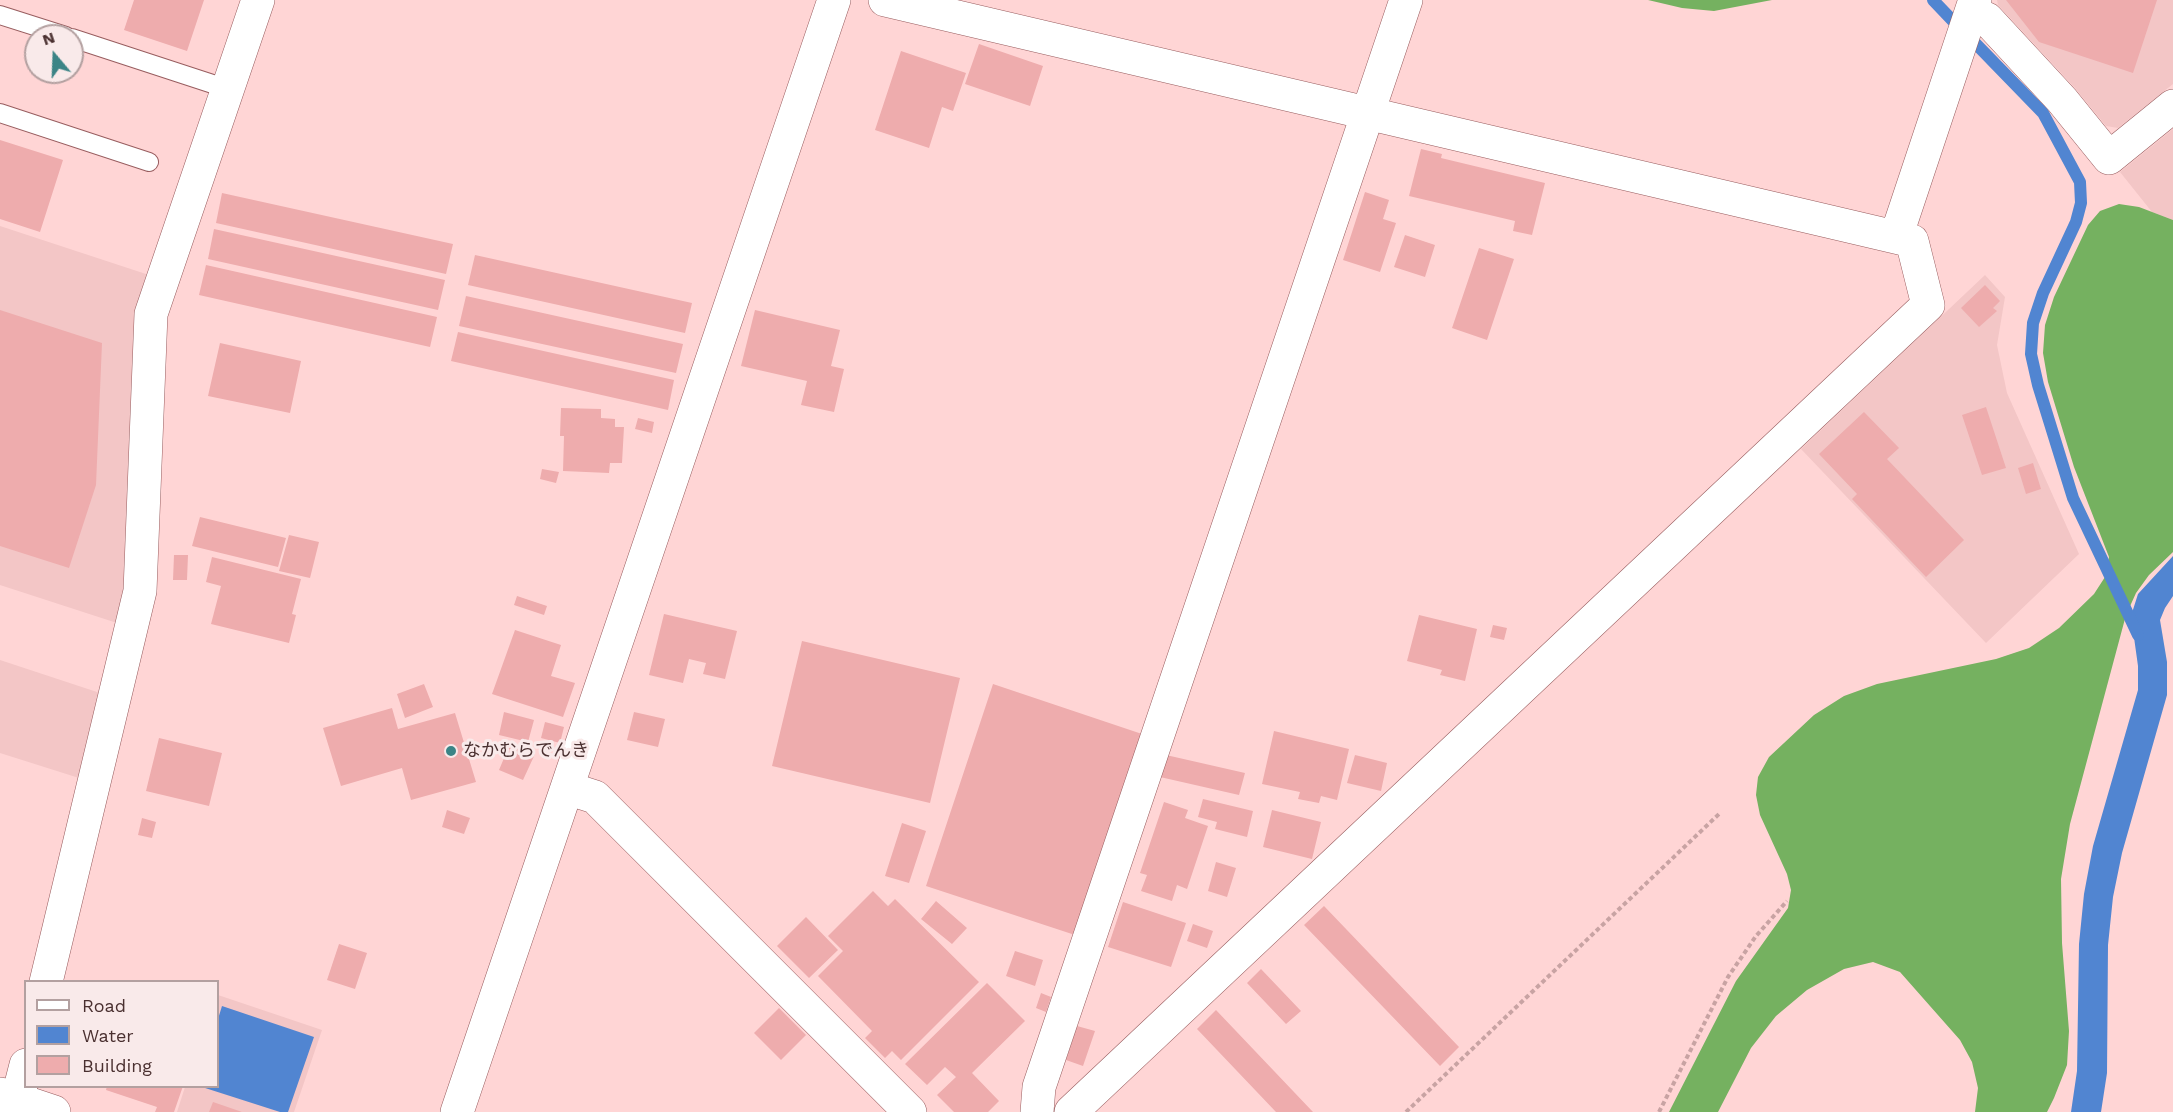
<!DOCTYPE html>
<meta charset="utf-8">
<style>
body{margin:0}
#map{position:relative;width:2173px;height:1112px;overflow:hidden;background:#ffd5d5;font-family:"Work Sans",sans-serif}
canvas{display:block}
.legend{position:absolute;left:24px;top:980px;width:195px;height:108px;box-sizing:border-box;background:#f9eaea;border:2px solid #b3a0a0;margin:0;padding:8px 10px;list-style:none;font-size:18px;color:#4a3030}
.legend li{display:flex;align-items:center;gap:12px;height:30px}
.legend b{width:30px;border:2px solid #b3a0a0}
.north{position:absolute;left:24px;top:24px;width:60px;height:60px;box-sizing:border-box;background:#f9eaea;border:2px solid #b3a0a0;border-radius:50%;rotate:341deg;font-size:16px;font-weight:700;line-height:24px;text-align:center;color:#4a3030}
.north::after{content:'';display:block;margin:auto;width:21px;height:27px;background:#3b8486;clip-path:polygon(50% 0,100% 100%,50% 72%,0 100%)}
</style>
<div id="map">
<canvas width="2173" height="1112"></canvas>
<ul class="legend">
<li><b style="height:8px;background:#fff"></b>Road</li>
<li><b style="height:16px;background:#5185d1"></b>Water</li>
<li><b style="height:16px;background:#eeacad"></b>Building</li>
</ul>
<div class="north">N</div>
</div>
<script>
const ctx = document.querySelector('canvas').getContext('2d');
ctx.lineJoin = 'round';
function fillPath(path, color) { ctx.fillStyle = color; ctx.fill(path, 'evenodd'); }
const shape = rows => new Path2D(rows.map(r => 'M' + r).join(''));
function stroke(path, color, width, dash) { ctx.strokeStyle = color; ctx.lineWidth = width; ctx.lineCap = dash ? 'butt' : 'round'; ctx.setLineDash(dash || []); ctx.stroke(path); }
function write(font, color, halo, rows, align = 'center') {
  ctx.font = font + ' "Work Sans","Noto Sans JP",sans-serif'; ctx.lineWidth = 6; ctx.setLineDash([]); ctx.textBaseline = 'middle'; ctx.strokeStyle = halo; ctx.fillStyle = color; for (const [text, x, y, turn = 0] of rows) {
    ctx.save(); ctx.translate(x, y); ctx.rotate((+turn || 0) * Math.PI / 180); ctx.textAlign = isNaN(turn) ? turn : align; if (halo) ctx.strokeText(text, 0, 0); ctx.fillText(text, 0, 0); ctx.restore();
  }
}
const built = shape([
 [1997,0,2173,0,2173,84,2118,128,2106,126,2075,88,1998,5],
 [2173,129,2173,220,2152,212,2120,172],
 [0,226,149,275,125,589,117,623,0,585],
 [1985,275,2005,297,1997,345,2007,393,2079,554,1986,643,1801,449],
 [0,660,100,693,79,778,0,753],
 [218,995,322,1030,294,1112,177,1112,185,1087,218,1086]
]);
const forest = shape([
 [1648,0,1772,0,1714,11,1682,8],
 [2119,204,2139,207,2173,220,2173,552,2149,575,2136,593,2126,615,2070,824,2061,879,2062,943,2069,1031,2067,1065,2054,1098,2047,1112,1975,1112,1978,1088,1972,1062,1960,1040,1900,972,1873,962,1844,969,1807,990,1776,1016,1751,1048,1718,1112,1669,1112,1736,981,1788,908,1791,890,1787,874,1760,815,1756,795,1758,777,1769,757,1814,715,1844,696,1877,684,1996,659,2029,648,2059,628,2094,594,2105,577,2109,557,2074,467,2048,382,2043,353,2045,325,2054,297,2088,225,2100,211]
]);
const water = shape([
 [2173,556,2173,596,2165,608,2160,620,2167,662,2167,695,2122,853,2113,897,2108,945,2107,1073,2101,1112,2071,1112,2077,1071,2079,944,2084,894,2093,846,2138,690,2138,666,2131,616,2138,594],
 [222,1006,314,1037,288,1112,280,1112,202,1087,218,1086,218,1019]
]);
const stream = shape([
 [1933,0,1953,21],
 [1976,44,2043,113,2080,182,2081,203,2076,222,2043,293,2033,323,2031,354,2038,385,2073,498,2138,635]
]);
const building = shape([
 [134,0,204,0,187,51,124,30],
 [2006,0,2157,0,2133,73,2039,42],
 [979,44,1043,66,1030,106,965,84],
 [901,51,966,73,953,111,942,107,929,148,875,130],
 [0,140,63,160,40,232,0,219],
 [1421,149,1442,154,1441,158,1545,183,1532,235,1513,231,1515,221,1409,196],
 [1365,192,1389,200,1383,219,1396,223,1380,272,1343,260],
 [222,193,453,244,446,274,216,223],
 [214,229,445,280,438,310,208,259],
 [1405,235,1435,245,1425,277,1394,267],
 [1479,248,1514,259,1487,340,1452,328],
 [475,255,692,303,685,333,468,285],
 [206,265,437,317,430,347,199,295],
 [1985,285,2000,301,1993,308,1997,311,1979,327,1961,308],
 [466,296,683,344,676,373,459,326],
 [0,310,102,343,96,485,69,568,0,546],
 [755,310,840,330,831,366,844,369,834,412,801,405,807,381,741,366],
 [458,332,674,380,668,410,451,361],
 [220,343,301,361,290,413,208,396],
 [1986,407,2006,468,1982,475,1962,415],
 [561,408,601,409,601,418,615,419,615,427,624,427,622,463,610,463,609,473,563,471,564,436,560,436],
 [1864,412,1899,448,1887,459,1964,540,1926,577,1852,499,1857,494,1819,454],
 [638,418,654,422,652,433,635,429],
 [2033,463,2041,489,2026,494,2018,468],
 [542,469,559,472,556,483,540,479],
 [200,517,286,538,278,567,192,546],
 [289,535,319,542,310,578,279,571],
 [174,555,188,555,187,580,173,580],
 [212,557,301,579,292,614,296,615,289,643,211,624,221,586,206,582],
 [517,596,547,606,544,615,514,605],
 [664,614,737,631,725,679,703,674,706,663,689,659,683,683,649,675],
 [1419,615,1477,629,1465,681,1440,675,1442,670,1407,661],
 [1493,625,1507,628,1504,640,1490,637],
 [515,630,561,645,551,676,575,683,563,717,492,694],
 [802,641,960,678,930,803,772,766],
 [424,684,433,707,405,718,397,694],
 [993,684,1142,734,1075,935,926,886],
 [392,708,398,729,455,713,476,782,411,800,402,768,341,786,323,728],
 [504,712,534,720,528,742,499,735],
 [634,712,665,719,658,747,627,740],
 [545,722,564,727,560,743,541,738],
 [1274,731,1349,749,1337,800,1321,796,1319,803,1298,799,1300,792,1262,784],
 [159,738,222,753,209,806,146,791],
 [510,744,535,754,523,780,499,770],
 [1166,755,1245,773,1239,795,1160,777],
 [1355,755,1387,763,1381,791,1347,783],
 [1203,799,1253,811,1247,837,1215,829,1217,822,1198,817],
 [1164,802,1188,810,1185,818,1208,826,1187,889,1177,885,1172,901,1141,891,1147,875,1140,873],
 [447,810,470,818,464,834,442,827],
 [1272,810,1321,822,1312,859,1263,847],
 [142,818,156,822,152,838,138,835],
 [902,823,926,831,909,883,885,876],
 [1216,862,1236,868,1227,897,1208,891],
 [873,891,888,906,895,899,979,982,901,1060,892,1051,885,1058,865,1038,872,1031,818,976,843,951,828,936],
 [936,901,967,928,952,944,921,919],
 [1123,902,1186,923,1171,967,1108,947],
 [1324,906,1459,1047,1440,1066,1304,925],
 [806,917,838,950,809,978,777,946],
 [1193,924,1213,931,1207,948,1187,941],
 [339,944,367,953,355,989,327,980],
 [1015,951,1043,960,1035,986,1006,976],
 [1261,969,1301,1011,1286,1024,1247,983],
 [987,983,1025,1021,972,1073,999,1101,988,1112,954,1112,937,1095,956,1077,945,1067,927,1085,905,1064],
 [1041,993,1051,997,1046,1012,1036,1008],
 [779,1008,806,1035,781,1060,754,1033],
 [1216,1010,1313,1112,1276,1112,1197,1029],
 [1077,1026,1095,1031,1083,1066,1066,1060],
 [107,1086,183,1086,174,1112,155,1112,157,1107,106,1090],
 [213,1102,242,1112,209,1112]
]);
const path = shape([
 [1406,1112,1719,814],
 [1659,1112,1728,977,1756,936,1787,901]
]);
const service = shape([
 [0,15,66,36],
 [72,38,228,89],
 [0,113,149,162]
]);
const minor = shape([
 [885,0,1912,241,1928,305,1071,1112],
 [1971,13,1987,19,2062,100,2109,158,2173,106],
 [1896,237,1975,0],
 [567,788,595,797,910,1112],
 [46,982,140,591,151,314,258,0],
 [0,1094,54,1112],
 [14,1112,26,1065],
 [457,1112,834,0],
 [1037,1112,1039,1087,1406,0]
]);
const markers = [
 [451,751,6,"#3b8486"]
];
const poiNames = [
 ["なかむらでんき",463,751]
];
fillPath(built, '#f3c6c6');
fillPath(forest, '#75b160');
fillPath(water, '#5185d1');
stroke(stream, '#5185d1', 12);
fillPath(building, '#eeacad');
stroke(service, '#985d5f', 20);
stroke(minor, '#985d5f', 34);
stroke(path, '#c8a3a3', 4, [4.5, 3]);
stroke(service, '#fff', 18);
stroke(minor, '#fff', 33);
for (const [x, y, r, color] of markers) { const dot = new Path2D(); dot.arc(x, y, r, 0, 2 * Math.PI); ctx.fillStyle = color; ctx.fill(dot); stroke(dot, '#f9eaea', 2); }
write('18px', '#4a3030', '#f9eaea', poiNames, 'left');
</script>
